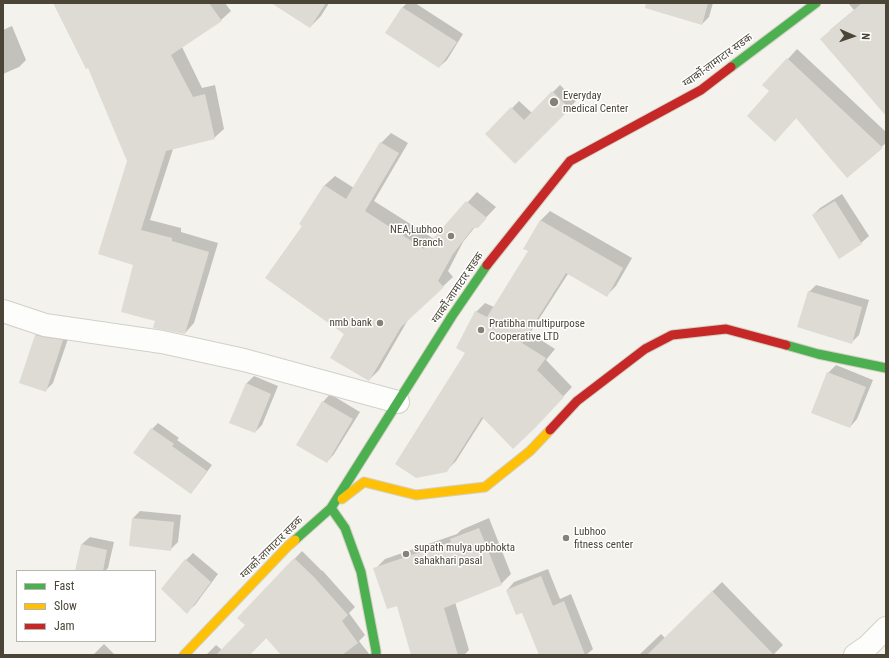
<!DOCTYPE html>
<meta charset="utf-8">
<style>
body{margin:0}
#map{position:relative;width:889px;height:658px;overflow:hidden;background:#f3f2ec;font-family:"Roboto Condensed",sans-serif}
canvas{display:block}
.frame{position:absolute;inset:0;border:4px solid #4a4537;pointer-events:none}
.legend{position:absolute;left:16px;top:570px;width:140px;height:72px;box-sizing:border-box;background:#fff;border:1px solid #b7b5af;margin:0;padding:5px 7px;list-style:none;font-size:12px;color:#4a4537}
.legend li{display:flex;align-items:center;gap:8px;height:20px}
.legend b{width:20px;border:1px solid #b7b5af}
.north{position:absolute;left:833px;top:16px;width:40px;height:40px;-webkit-text-stroke:3px #fff;paint-order:stroke;rotate:92deg;font-size:11px;font-weight:700;line-height:16px;text-align:center;color:#4a4537}
.north::after{content:'';display:block;margin:auto;width:14px;height:18px;background:#4a4537;clip-path:polygon(50% 0,100% 100%,50% 72%,0 100%)}
</style>
<div id="map">
<canvas width="889" height="658"></canvas>
<div class="frame"></div>
<ul class="legend">
<li><b style="height:5px;background:#4caf50"></b>Fast</li>
<li><b style="height:5px;background:#ffc107"></b>Slow</li>
<li><b style="height:5px;background:#c62828"></b>Jam</li>
</ul>
<div class="north">N</div>
</div>
<script>
const ctx = document.querySelector('canvas').getContext('2d');
ctx.lineJoin = 'round';
function fillPath(path, color) { ctx.fillStyle = color; ctx.fill(path, 'evenodd'); }
const shape = rows => new Path2D(rows.map(r => 'M' + r).join(''));
function stroke(path, color, width, dash) { ctx.strokeStyle = color; ctx.lineWidth = width; ctx.lineCap = dash ? 'butt' : 'round'; ctx.setLineDash(dash || []); ctx.stroke(path); }
function write(font, color, halo, rows, align = 'center') {
  ctx.font = font + ' "Roboto Condensed","Noto Sans Devanagari",sans-serif'; ctx.lineWidth = 3; ctx.setLineDash([]); ctx.textBaseline = 'middle'; ctx.strokeStyle = halo; ctx.fillStyle = color; for (const [text, x, y, turn = 0] of rows) {
    ctx.save(); ctx.translate(x, y); ctx.rotate((+turn || 0) * Math.PI / 180); ctx.textAlign = isNaN(turn) ? turn : align; if (halo) ctx.strokeText(text, 0, 0); ctx.fillText(text, 0, 0); ctx.restore();
  }
}
const shadow = shape([
 [55,3,225,3,231,11,221,20,182,47,202,88,215,85,224,129,214,138,173,149,150,220,181,228,181,232,218,243,194,323,185,333,156,320,134,265,128,161,88,66],
 [273,3,329,3,321,16,310,27],
 [407,3,415,3,463,34,447,60,439,67,387,33,403,7],
 [654,3,713,3,709,17,702,24],
 [850,3,886,3,886,108,830,30,854,10,849,4],
 [12,26,26,60,19,67,3,74,3,30],
 [797,49,886,132,886,143,847,177,797,117,784,131,771,91,788,59],
 [560,85,576,101,515,163,487,134,519,101,532,113],
 [391,133,408,143,374,201,434,239,477,192,496,207,477,227,475,227,463,242,448,271,453,277,409,318,379,370,369,380,346,334,303,226,300,224,325,185,335,176,354,188,381,143],
 [842,194,869,236,861,243,813,215,820,208],
 [550,211,632,258,616,286,607,295,568,274,530,333,555,349,546,360,572,387,545,416,484,417,456,461,446,471,466,352,476,312,485,303,494,307,529,251,525,248,541,220],
 [816,285,869,300,859,335,851,343,809,292],
 [43,328,70,333,53,383,46,390,36,335],
 [836,365,873,380,857,419,850,427,828,373],
 [254,376,278,386,262,425,255,432,246,384],
 [330,394,360,412,334,454,327,462,323,402],
 [158,423,179,438,177,440,212,465,196,487,191,493,135,453,152,429],
 [140,511,181,515,178,542,170,550,133,518],
 [489,518,511,574,501,584,455,602,469,650,464,655,412,655,397,604,375,569,385,559,457,534,461,530],
 [90,537,114,542,108,568,105,571,83,571,77,570,82,544],
 [302,551,322,571,322,570,355,607,349,613,365,635,359,641,370,655,283,655,267,637,249,655,206,655,216,645,222,650,246,625,238,618],
 [193,553,218,574,195,605,187,612,186,560],
 [548,569,560,599,571,594,593,649,586,655,540,655,523,611,507,590,514,582],
 [722,582,783,645,774,654,775,655,639,655,661,634,665,638],
 [104,644,115,655,93,655]
]);
const building = shape([
 [53,3,209,3,222,21,171,55,193,97,205,94,215,139,166,151,141,230,172,238,172,241,209,252,185,334,153,328,155,321,121,312,133,265,98,254,127,161,88,68,86,69],
 [271,3,326,3,310,28],
 [646,3,708,3,702,25,645,8],
 [862,3,886,3,886,116,820,39],
 [402,7,457,42,439,68,385,33],
 [787,58,883,148,847,178,796,118,775,142,747,116,769,91,762,85],
 [552,91,570,109,515,164,485,134,511,107,524,120],
 [380,142,399,153,365,211,424,249,466,201,487,218,478,228,473,228,453,254,438,281,444,287,401,327,369,381,330,358,344,334,265,278,302,226,299,224,324,185,346,199],
 [835,201,862,244,839,259,812,215],
 [540,220,623,268,607,297,566,273,522,343,546,358,537,370,564,397,536,427,513,449,482,417,447,472,416,478,395,464,465,353,456,348,475,311,487,317,528,251,523,249],
 [808,291,862,307,852,344,797,327],
 [35,335,43,337,63,340,46,392,19,383],
 [827,372,866,387,850,428,811,413],
 [246,383,271,394,255,433,229,423],
 [322,401,353,419,327,463,296,445],
 [151,428,174,444,172,446,207,471,191,494,133,453],
 [132,518,174,522,171,551,129,546],
 [479,528,502,585,444,608,458,655,411,655,397,606,387,609,373,568,451,542,450,539],
 [81,544,107,550,103,571,75,571],
 [294,558,314,577,348,615,342,621,358,643,342,655,281,655,266,638,250,655,216,655,245,625,237,618],
 [185,559,211,582,187,614,161,589],
 [541,576,553,606,564,601,585,655,539,655,522,613,516,615,506,590],
 [712,591,774,655,647,655]
]);
const street = shape([
 [3,311,45,325,162,342,244,360,398,402],
 [855,655,868,646,886,628]
]);
const fast = shape([
 [731,67,816,3],
 [786,345,818,354,886,368],
 [331,508,345,528,361,572,376,651,376,655],
 [295,540,331,508,452,316,487,265]
]);
const slow = shape([
 [342,499,364,482,416,495,485,487,530,451,550,430],
 [184,655,288,546,295,540]
]);
const jam = shape([
 [487,265,570,161,701,90,731,67],
 [550,430,577,401,645,349,672,335,726,329,786,345]
]);
const markers = [
 [554,102,5,"#858276"],
 [451,236,4,"#858276"],
 [380,323,4,"#858276"],
 [481,330,4,"#858276"],
 [566,538,4,"#858276"],
 [406,554,4,"#858276"]
];
const streetNames = [
 ["ग्वार्को-लामाटार सडक",718,61,-36],
 ["ग्वार्को-लामाटार सडक",458,288,-56],
 ["ग्वार्को-लामाटार सडक",272,548,-45]
];
const poiNames = [
 ["Everyday",563,96],
 ["medical Center",563,109],
 ["NEA,Lubhoo",443,230,"right"],
 ["Branch",443,243,"right"],
 ["nmb bank",372,323,"right"],
 ["Pratibha multipurpose",489,324],
 ["Cooperative LTD",489,337],
 ["Lubhoo",574,532],
 ["fitness center",574,545],
 ["supath mulya upbhokta",414,548],
 ["sahakhari pasal",414,561]
];
fillPath(shadow, '#0003');
fillPath(building, '#dddbd4');
stroke(street, '#d1d0c9', 24);
stroke(fast, '#d3d0c3', 11);
stroke(slow, '#d3d0c3', 11);
stroke(jam, '#d3d0c3', 11);
stroke(street, '#fdfdfc', 22);
stroke(fast, '#4caf50', 9);
stroke(slow, '#ffc107', 9);
stroke(jam, '#c62828', 9);
for (const [x, y, r, color] of markers) { const dot = new Path2D(); dot.arc(x, y, r, 0, 2 * Math.PI); ctx.fillStyle = color; ctx.fill(dot); stroke(dot, '#fff', 1.5); }
write('11px', '#4a4537', '#fff', streetNames);
write('11px', '#4a4537', '#fff', poiNames, 'left');
</script>
